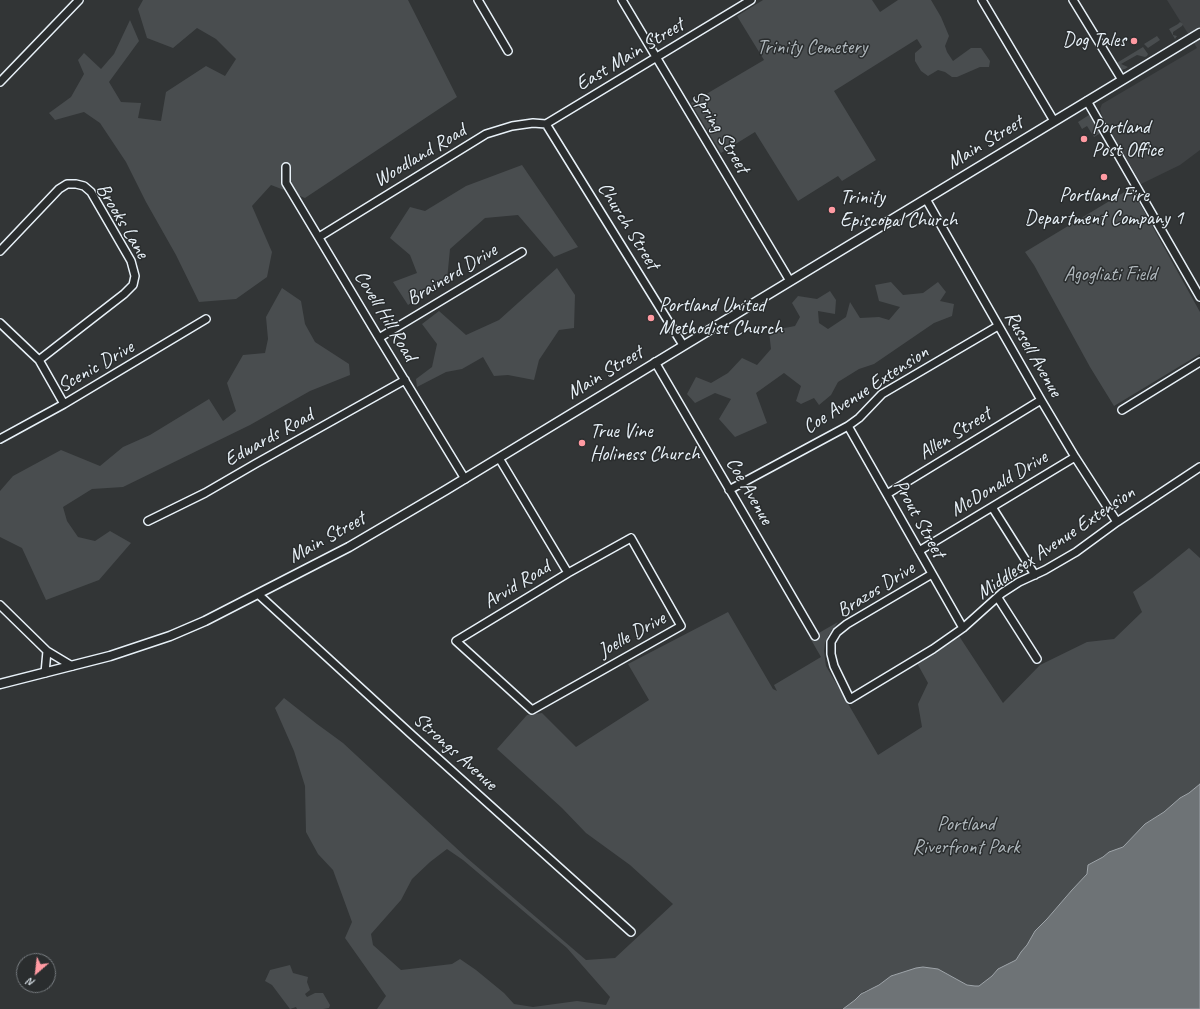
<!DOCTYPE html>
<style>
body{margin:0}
#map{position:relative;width:1200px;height:1009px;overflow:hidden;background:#323536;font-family:Caveat,sans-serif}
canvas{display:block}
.north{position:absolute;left:16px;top:953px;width:40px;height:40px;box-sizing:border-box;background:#2a2d2e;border:1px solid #767b7f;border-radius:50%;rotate:208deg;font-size:11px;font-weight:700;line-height:16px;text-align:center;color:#e8f1f8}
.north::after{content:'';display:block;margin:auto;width:14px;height:18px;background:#ff9aa2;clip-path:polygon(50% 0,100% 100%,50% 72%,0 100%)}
</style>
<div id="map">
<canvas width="1200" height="1009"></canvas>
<div class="north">N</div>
</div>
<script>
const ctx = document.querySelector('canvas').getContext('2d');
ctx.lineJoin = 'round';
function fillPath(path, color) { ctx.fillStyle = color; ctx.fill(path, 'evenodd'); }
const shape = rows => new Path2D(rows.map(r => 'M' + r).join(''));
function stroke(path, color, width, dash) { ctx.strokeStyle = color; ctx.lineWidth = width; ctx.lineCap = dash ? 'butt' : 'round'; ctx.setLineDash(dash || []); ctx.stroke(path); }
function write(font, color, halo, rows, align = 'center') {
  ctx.font = font + ' Caveat,sans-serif'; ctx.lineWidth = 3; ctx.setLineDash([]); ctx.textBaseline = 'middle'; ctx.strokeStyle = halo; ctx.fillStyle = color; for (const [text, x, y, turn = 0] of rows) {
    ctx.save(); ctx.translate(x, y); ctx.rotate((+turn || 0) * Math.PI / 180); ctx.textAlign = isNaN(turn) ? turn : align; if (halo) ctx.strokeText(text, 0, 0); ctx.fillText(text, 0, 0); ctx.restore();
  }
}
const built = shape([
 [1167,0,1200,0,1200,150,1180,165,1141,184,1103,118,1100,109,1102,104,1197,48]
]);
const green = shape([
 [143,0,408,0,457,97,305,198,271,185,252,206,272,252,267,277,236,299,199,302,176,255,146,202,126,162,100,123,84,112,55,120,49,113,71,97,84,74,78,60,84,53,101,69,114,54,130,20,139,41,109,82,121,102,141,103,138,118,161,121,166,92,206,66,225,76,236,59,216,39,197,28,173,48,147,38,138,9],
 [763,0,872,0,880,12,898,0,931,0,941,17,949,36,945,46,947,52,953,61,971,48,981,48,990,61,989,67,980,67,957,77,952,77,945,72,938,70,928,76,921,71,915,61,915,53,922,47,917,39,834,91,876,160,842,181,838,176,798,201,755,132,721,153,691,103,764,60,737,16],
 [1180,22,1183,24,1182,26,1173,32,1173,35,1177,36,1175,39,1169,29,1178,24],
 [1157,36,1160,40,1148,48,1144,44],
 [1143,47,1148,54,1147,56,1145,57,1137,55,1121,64,1128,67,1125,69,1121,70,1115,64],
 [1089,115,1101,133,1094,137,1087,126,1082,129,1078,122],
 [522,165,578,247,554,257,518,215,485,218,450,249,447,280,408,305,393,282,417,273,410,255,390,238,410,207,425,211,466,186],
 [1131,188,1200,312,1200,354,1114,406,1090,367,1034,265,1025,252],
 [557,268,575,295,574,328,559,330,539,360,534,380,508,375,494,376,483,357,462,369,446,372,417,387,416,379,432,367,437,344,422,324,439,311,466,335,499,320],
 [891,282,903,295,923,293,938,282,946,292,940,301,954,304,952,316,934,323,874,364,859,369,838,382,831,395,819,405,814,398,801,404,796,401,801,386,784,373,756,393,767,423,735,437,719,419,731,399,715,393,695,403,687,394,696,377,711,383,728,373,742,358,757,365,771,349,769,331,795,326,800,317,792,303,798,296,817,299,830,291,836,300,835,314,818,311,819,323,828,329,846,317,850,302,860,318,879,317,889,320,900,307,879,301,875,285],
 [282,288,301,301,305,324,315,342,349,364,350,375,310,391,250,425,123,487,92,489,63,507,67,521,78,537,95,541,110,531,131,543,99,580,46,600,22,548,0,537,0,491,13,476,61,450,100,466,123,447,150,435,209,399,223,421,236,411,227,383,243,355,265,353,268,339,266,317],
 [1189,548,1200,558,1200,784,1189,793,1180,798,1164,812,1145,824,1123,847,1116,850,1090,864,1087,874,1072,890,1047,919,1035,931,1027,945,1021,952,1016,960,996,971,992,976,979,986,975,986,967,985,938,969,923,967,893,975,876,987,864,991,855,1000,843,1009,377,1009,386,996,345,938,352,922,333,870,318,854,306,832,305,786,294,751,275,708,284,698,317,724,343,743,467,858,586,960,615,958,673,904,630,865,586,833,562,808,497,749,527,715,542,713,576,747,649,700,628,664,728,612,773,689,777,691,774,685,821,657,810,638,838,622,828,636,825,643,824,651,826,666,878,755,922,727,918,704,928,683,917,663,959,636,1003,703,1040,665,1087,642,1114,639,1142,612,1133,592,1152,578],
 [447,849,463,860,567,948,610,997,606,1005,577,1001,533,1007,514,1004,504,993,476,970,460,959,452,964,401,970,373,945,371,934,401,900,412,879,430,862],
 [290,965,293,973,308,977,307,982,310,990,305,994,307,997,315,993,323,993,330,1005,329,1008,323,1009,297,1009,296,1007,290,1009,272,985,265,981,270,970]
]);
const water = shape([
 [1200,784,1200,1009,843,1009,855,1000,861,994,879,985,891,976,916,968,923,967,938,969,967,985,975,986,979,986,992,976,998,969,1016,960,1021,952,1027,945,1035,931,1047,919,1072,890,1087,874,1088,865,1103,857,1109,852,1123,847,1145,824,1164,812,1180,798,1189,793,1200,784]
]);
const minor = shape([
 [478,0,508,51],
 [622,0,790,281],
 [982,0,1054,121],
 [1073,0,1122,80],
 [0,82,79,0],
 [1087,101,1200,297],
 [546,124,683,345],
 [546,124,751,0],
 [286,167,286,183,379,338,465,479],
 [926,199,1041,400,1075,457,1117,522],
 [319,237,486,134,512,126,533,123,546,124],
 [0,251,59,189,67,184,76,184,84,186,91,192,131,261,135,276,133,285,124,294,39,360],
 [0,323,39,360,64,404],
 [379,338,522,252],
 [655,362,815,636],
 [1122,410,1200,362],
 [848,426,963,628],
 [0,439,64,404,206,319],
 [499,458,568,573],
 [729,490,848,426,859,418,882,394,998,326],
 [887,494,1041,400],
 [992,507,1035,575],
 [148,521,205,493,255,464,405,380],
 [631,538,681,626,532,710,456,641,568,573,631,538],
 [919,551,1075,457],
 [932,574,847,624,837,632,831,642,831,654,834,666,850,699,933,649,963,628,1002,593,1019,582,1045,570,1076,552,1117,522,1200,467],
 [258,594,412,735,631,932],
 [998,598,1037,659],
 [0,605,47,651,72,666],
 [45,673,47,651]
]);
const major = shape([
 [0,684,110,656,170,636,205,621,349,547,446,490,688,343,1200,33]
]);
const markers = [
 [1134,41,4,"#ff9aa2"],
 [1084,139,4,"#ff9aa2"],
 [1104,177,4,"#ff9aa2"],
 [832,210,4,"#ff9aa2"],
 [651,318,4,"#ff9aa2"],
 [582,443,4,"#ff9aa2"]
];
const poiNames = [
 ["Dog Tales",1126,41,"right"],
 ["Portland",1092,128],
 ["Post Office",1092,151],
 ["Portland Fire",1104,196,"center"],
 ["Department Company 1",1104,219,"center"],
 ["Trinity",840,198],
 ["Episcopal Church",840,221],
 ["Portland United",659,306],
 ["Methodist Church",659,329],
 ["True Vine",590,432],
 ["Holiness Church",590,455]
];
const parkNames = [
 ["Trinity Cemetery",812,48],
 ["Agogliati Field",1110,275],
 ["Portland",966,825],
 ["Riverfront Park",966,848]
];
const streetNames = [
 ["East Main Street",630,55,-31],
 ["Spring Street",720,132,59],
 ["Main Street",985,143,-31],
 ["Woodland Road",420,156,-31],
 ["Brooks Lane",122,221,59],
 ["Church Street",628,226,58],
 ["Brainerd Drive",452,275,-31],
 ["Covell Hill Road",385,316,59],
 ["Russell Avenue",1033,354,60],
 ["Scenic Drive",96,367,-30],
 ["Main Street",605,373,-31],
 ["Coe Avenue Extension",866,390,-33],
 ["Allen Street",955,434,-32],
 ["Edwards Road",269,438,-29],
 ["McDonald Drive",999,484,-31],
 ["Coe Avenue",749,491,60],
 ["Prout Street",919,519,61],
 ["Main Street",327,538,-29],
 ["Middlesex Avenue Extension",1056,543,-34],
 ["Arvid Road",517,585,-31],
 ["Brazos Drive",876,590,-32],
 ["Joelle Drive",632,635,-29],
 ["Strongs Avenue",455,752,42]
];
fillPath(built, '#3f4244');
fillPath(green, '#494d4f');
fillPath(water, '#6e7376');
stroke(water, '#9fa5aa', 1);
stroke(minor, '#e8f1f8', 10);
stroke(major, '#e8f1f8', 11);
stroke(minor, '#2a2d2e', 7);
stroke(major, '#2a2d2e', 8);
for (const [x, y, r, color] of markers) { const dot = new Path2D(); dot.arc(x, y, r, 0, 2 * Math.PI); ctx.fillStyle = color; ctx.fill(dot); stroke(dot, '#2a2d2e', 1.5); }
write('20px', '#e8f1f8', '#2a2d2e', poiNames, 'left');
write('20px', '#b0b8bd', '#2a2d2e', parkNames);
write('20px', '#e8f1f8', '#2a2d2e', streetNames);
</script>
